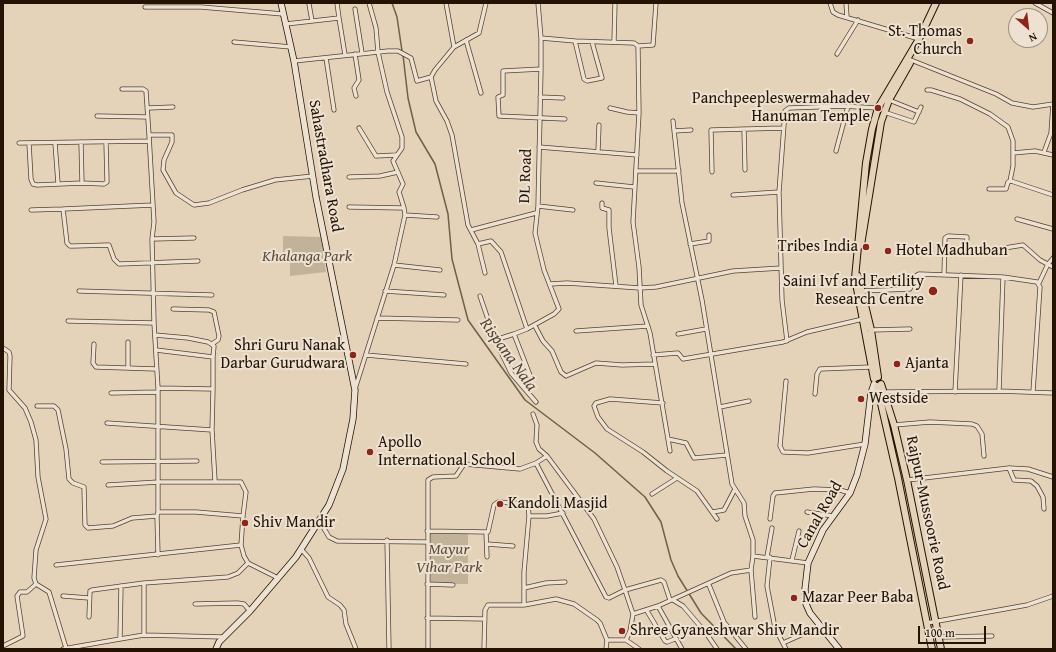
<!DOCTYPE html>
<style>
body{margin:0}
#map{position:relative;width:1056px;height:652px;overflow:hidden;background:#e4d2b9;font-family:"Gentium Book Plus",serif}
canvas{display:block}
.frame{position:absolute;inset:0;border:4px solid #241302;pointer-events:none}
.north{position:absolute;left:1008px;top:8px;width:40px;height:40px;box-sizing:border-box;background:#ede2d2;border:1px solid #9d8f7f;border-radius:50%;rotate:152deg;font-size:11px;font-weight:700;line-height:16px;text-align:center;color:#241302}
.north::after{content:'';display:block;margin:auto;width:14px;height:18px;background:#8f2418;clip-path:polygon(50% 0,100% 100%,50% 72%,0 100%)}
.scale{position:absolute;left:918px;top:626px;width:68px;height:18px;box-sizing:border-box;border:2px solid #241302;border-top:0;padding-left:5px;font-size:12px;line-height:14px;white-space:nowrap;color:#241302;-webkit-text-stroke:3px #ede2d2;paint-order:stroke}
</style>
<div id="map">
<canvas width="1056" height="652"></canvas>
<div class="frame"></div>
<div class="north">N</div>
<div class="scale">100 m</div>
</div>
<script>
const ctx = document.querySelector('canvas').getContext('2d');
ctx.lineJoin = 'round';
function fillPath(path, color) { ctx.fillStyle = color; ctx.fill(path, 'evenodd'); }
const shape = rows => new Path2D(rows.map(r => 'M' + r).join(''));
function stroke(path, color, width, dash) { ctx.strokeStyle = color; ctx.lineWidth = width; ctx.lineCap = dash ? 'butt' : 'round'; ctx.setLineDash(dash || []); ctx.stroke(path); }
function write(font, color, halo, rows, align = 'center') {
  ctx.font = font + ' "Gentium Book Plus",serif'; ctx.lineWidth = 4; ctx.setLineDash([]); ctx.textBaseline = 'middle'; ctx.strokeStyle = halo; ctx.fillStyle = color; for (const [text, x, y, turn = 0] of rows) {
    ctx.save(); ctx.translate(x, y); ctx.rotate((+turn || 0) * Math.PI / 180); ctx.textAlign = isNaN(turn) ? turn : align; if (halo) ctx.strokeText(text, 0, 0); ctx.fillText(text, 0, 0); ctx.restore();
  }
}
const green = shape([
 [283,236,321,237,326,272,290,276,290,257,283,257],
 [430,534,468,534,468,584,431,584]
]);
const stream = shape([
 [392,3,397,17,402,51],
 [403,55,408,98,416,132,435,164,448,214,452,259,468,320,525,400,595,453,645,497,661,522,671,560,678,576,701,613,736,649]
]);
const street = shape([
 [337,3,339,18],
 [369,3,376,28,378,52,387,92,402,137,402,148,393,161,403,184,399,192,404,208],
 [446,3,454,47],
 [486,3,479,33,454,47,435,70,431,77,436,101,447,121,452,135,468,225,478,244,491,241,501,252,527,329,514,334,531,378,522,386],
 [830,3,833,12,838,15,919,39],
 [846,3,847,17],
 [1035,3,1053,13],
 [309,4,312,21],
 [145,7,201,7,283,14],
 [355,9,362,53],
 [286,24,339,18,345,55],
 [541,38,575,41,634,43,638,46,639,113,633,222,639,267,641,305,650,333,670,451],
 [466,40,481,93],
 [575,41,584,79,587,81,602,78,592,42],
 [234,42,291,47],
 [614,42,615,3],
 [638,46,653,45,656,3],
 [355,54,359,80,354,88,356,96],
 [837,54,858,20],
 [326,58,334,110],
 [911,60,996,94,1012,103,1033,107,1053,104],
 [294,61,388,51,398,51,411,58,417,81,431,77],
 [541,69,503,71,503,95,498,97,499,116,565,119],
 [122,89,143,89,146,91,149,135],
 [927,90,931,90,960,99,990,114,1008,127,1013,141,1013,166,1010,181],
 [540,97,563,98],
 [889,100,919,112],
 [148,108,173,107],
 [610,108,627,112,639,113],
 [884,112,914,122,921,107],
 [97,116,148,117],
 [359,128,376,156,396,155],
 [744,129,745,170],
 [674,131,691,130],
 [19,143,149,141],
 [29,143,31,179,33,184,37,185,82,183,81,142],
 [55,143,58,183],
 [539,147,637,155],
 [598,151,599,125],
 [836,151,848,106],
 [1044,152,1051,133,1053,104],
 [1013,153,1035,151,1053,155],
 [636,171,679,171],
 [712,172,711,130,783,128],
 [349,177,380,176,398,172],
 [82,183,104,184,107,182,106,142],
 [596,183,634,187],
 [989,189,1006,189,1008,182,1011,181,1053,195],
 [733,195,779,192],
 [602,203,602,208,609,210,609,228,616,286],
 [153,205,63,209,67,243,70,246,74,246,109,245,114,259,119,264,198,261],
 [538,206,573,210],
 [349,207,404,208,405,215,394,265,355,389],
 [31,210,63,209],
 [405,215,437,217],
 [1017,219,1053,229],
 [471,230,536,213],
 [152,239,194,238],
 [478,244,485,273],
 [690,244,709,241,709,235],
 [394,265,440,270],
 [944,275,945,238,948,236,967,237,966,252,968,254,1023,245,1040,260,1053,267],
 [1039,283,1048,264,1053,258],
 [550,284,567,283,640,288,656,287,733,271,781,268],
 [79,291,212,295],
 [385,291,444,295],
 [861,291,910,289,914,277,919,274,1003,277,1037,282,1040,287,1033,392],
 [480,296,495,340],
 [173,309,209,310,214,312,219,336,218,340,212,344],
 [377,318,458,320],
 [68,321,154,323],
 [535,326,543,341,552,351,561,372,566,376,596,363,622,365,654,364],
 [527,329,554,314,559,309,544,270,535,233,538,206,541,69,541,38,538,3],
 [871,330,910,329],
 [576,331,648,326],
 [514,334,495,340,511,373,536,402],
 [678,334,706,329],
 [155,335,188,338,208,342,214,346,213,357,156,350],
 [787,341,782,300,779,192,785,111,789,108,841,106,878,108],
 [94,344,93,363,96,367,156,369],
 [3,348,9,352,10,356,9,390,25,408,31,422,36,440,38,477,46,519,36,550,34,578,36,584,49,592,66,648],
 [366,355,466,364],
 [653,355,678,353,683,359,783,342,807,332,863,319],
 [128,368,128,342],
 [786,381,780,446,783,452,808,453,865,444],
 [158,388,213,389,213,357],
 [999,391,1003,277],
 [885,392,999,391,1053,393],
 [955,392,961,275],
 [111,393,158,392],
 [815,394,817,374,820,369,871,367],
 [663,403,610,399,596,403,594,406,598,417,607,429,643,452,667,471,697,491,717,519],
 [37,406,54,406,58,410,66,449,69,479,73,483,84,487,85,525,88,528,113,526,132,518,157,516,158,512,196,512,243,516,241,545],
 [720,407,749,401],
 [533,414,537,425,536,442,539,449,547,456],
 [107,423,212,430,213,389],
 [894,425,930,422,972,424,977,426,982,434,984,456],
 [212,430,215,481],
 [668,439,686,443,694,458,727,455],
 [102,462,197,461],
 [1009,468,1014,480,1031,481,1037,486,1043,497,1044,509],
 [907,480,1009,468,1028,469,1053,477],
 [108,485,159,482,241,482,246,492,243,516],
 [652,494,677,478],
 [158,512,158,388,154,323,152,239,154,222,149,135,172,135,172,142,164,160,163,170,176,193,194,205,209,203,242,190,275,180,313,176],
 [713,512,724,510,735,489],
 [807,512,833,516],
 [157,516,158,555],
 [770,519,773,496,775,493,814,489,840,490,850,493],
 [319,520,329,537,337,541,427,542],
 [427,531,488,532,494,505,498,502,528,504,529,516],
 [486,532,487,557],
 [387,540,389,649],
 [487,544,513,546],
 [301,549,309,558,328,597,340,605,344,610,346,624,356,649],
 [753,556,808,563],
 [767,557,772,528],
 [770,557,767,586,775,628,786,649],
 [792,560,799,531],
 [248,563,278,578],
 [56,565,241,545,244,556,248,563,238,573,228,577,144,583,92,590,90,591,89,617],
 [751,570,755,617],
 [144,583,144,635,224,637],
 [427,584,453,585],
 [709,585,724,622,746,649],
 [524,588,546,583,565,582],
 [63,596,89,598],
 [673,600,683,606,706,633,717,649],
 [195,604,237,603,244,604,250,611],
 [524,605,524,572,529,516,547,516,563,513],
 [658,606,682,649],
 [647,611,665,641,667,642,675,639],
 [633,614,658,606,731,573,751,570,753,556,753,540,745,516,744,503,732,484,702,300,682,203,673,121],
 [427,618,485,619],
 [927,623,1027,605,1053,596],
 [939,637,992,636],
 [120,639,144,635],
 [607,640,626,640,630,631,633,614,625,590,617,567,594,519,547,456,536,463,606,597,609,598,625,590,661,580,664,582,670,600],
 [626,640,639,649],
 [783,643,821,626],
 [3,646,23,636,17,596,20,592,27,592,36,584],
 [63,649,120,639,121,586],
 [428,649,428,480,433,477,456,476,464,464,520,469,536,463],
 [484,649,485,610,488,605,524,605,556,599,574,604,597,620,600,623,607,640,606,649]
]);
const secondary = shape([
 [216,649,219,642,250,611,296,557,329,505,343,469,353,419,355,390,316,197,294,61,281,3],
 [839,649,810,613,806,604,805,589,808,563,823,530,850,493,857,475,865,444,871,393,874,384]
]);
const primary = shape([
 [861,245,881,122,889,100,910,63],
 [858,276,871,330,878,377],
 [874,379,855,278,866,163,872,129,878,108,919,39,936,3],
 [881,384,894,425,907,480,941,649],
 [877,386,898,478,932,649]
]);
const markers = [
 [970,41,4,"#8f2418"],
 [878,108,4,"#8f2418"],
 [866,247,4,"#8f2418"],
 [888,251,4,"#8f2418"],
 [933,291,5,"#8f2418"],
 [353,355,4,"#8f2418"],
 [897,364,4,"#8f2418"],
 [861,399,4,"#8f2418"],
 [370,452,4,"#8f2418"],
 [500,504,4,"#8f2418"],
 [245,523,4,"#8f2418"],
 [794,598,4,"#8f2418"],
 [622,631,4,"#8f2418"]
];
const poiNames = [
 ["St. Thomas",962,32,"right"],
 ["Church",962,50,"right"],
 ["Panchpeepleswermahadev",870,99,"right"],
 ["Hanuman Temple",870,117,"right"],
 ["Tribes India",858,247,"right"],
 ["Hotel Madhuban",896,251],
 ["Saini Ivf and Fertility",924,282,"right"],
 ["Research Centre",924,300,"right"],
 ["Shri Guru Nanak",345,346,"right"],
 ["Darbar Gurudwara",345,364,"right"],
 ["Ajanta",905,364],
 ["Westside",869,399],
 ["Apollo",378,443],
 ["International School",378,461],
 ["Kandoli Masjid",508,504],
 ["Shiv Mandir",253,523],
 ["Mazar Peer Baba",802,598],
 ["Shree Gyaneshwar Shiv Mandir",630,631]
];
const streetNames = [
 ["Sahastradhara Road",325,166,80],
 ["DL Road",526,176,-88],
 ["Rajpur-Mussoorie Road",927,513,78],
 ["Canal Road",820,515,-60]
];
const parkNames = [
 ["Khalanga Park",307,257],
 ["Mayur",449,550],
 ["Vihar Park",449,568]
];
const waterNames = [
 ["Rispana Nala",508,355,54]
];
fillPath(green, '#c3b29a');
stroke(stream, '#705f4b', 1.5);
stroke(street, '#544330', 5);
stroke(secondary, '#241302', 7);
stroke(primary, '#241302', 8);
stroke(street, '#ede2d2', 3.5);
stroke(secondary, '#ede2d2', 5.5);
stroke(primary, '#e4d2b9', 6);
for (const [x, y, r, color] of markers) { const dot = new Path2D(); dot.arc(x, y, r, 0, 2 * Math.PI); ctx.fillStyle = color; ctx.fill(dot); stroke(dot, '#ede2d2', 1.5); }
write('16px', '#241302', '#ede2d2', poiNames, 'left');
write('16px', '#241302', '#ede2d2', streetNames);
write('italic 16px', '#5c4b37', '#ede2d2', parkNames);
write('italic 17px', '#574532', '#ede2d2', waterNames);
</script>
